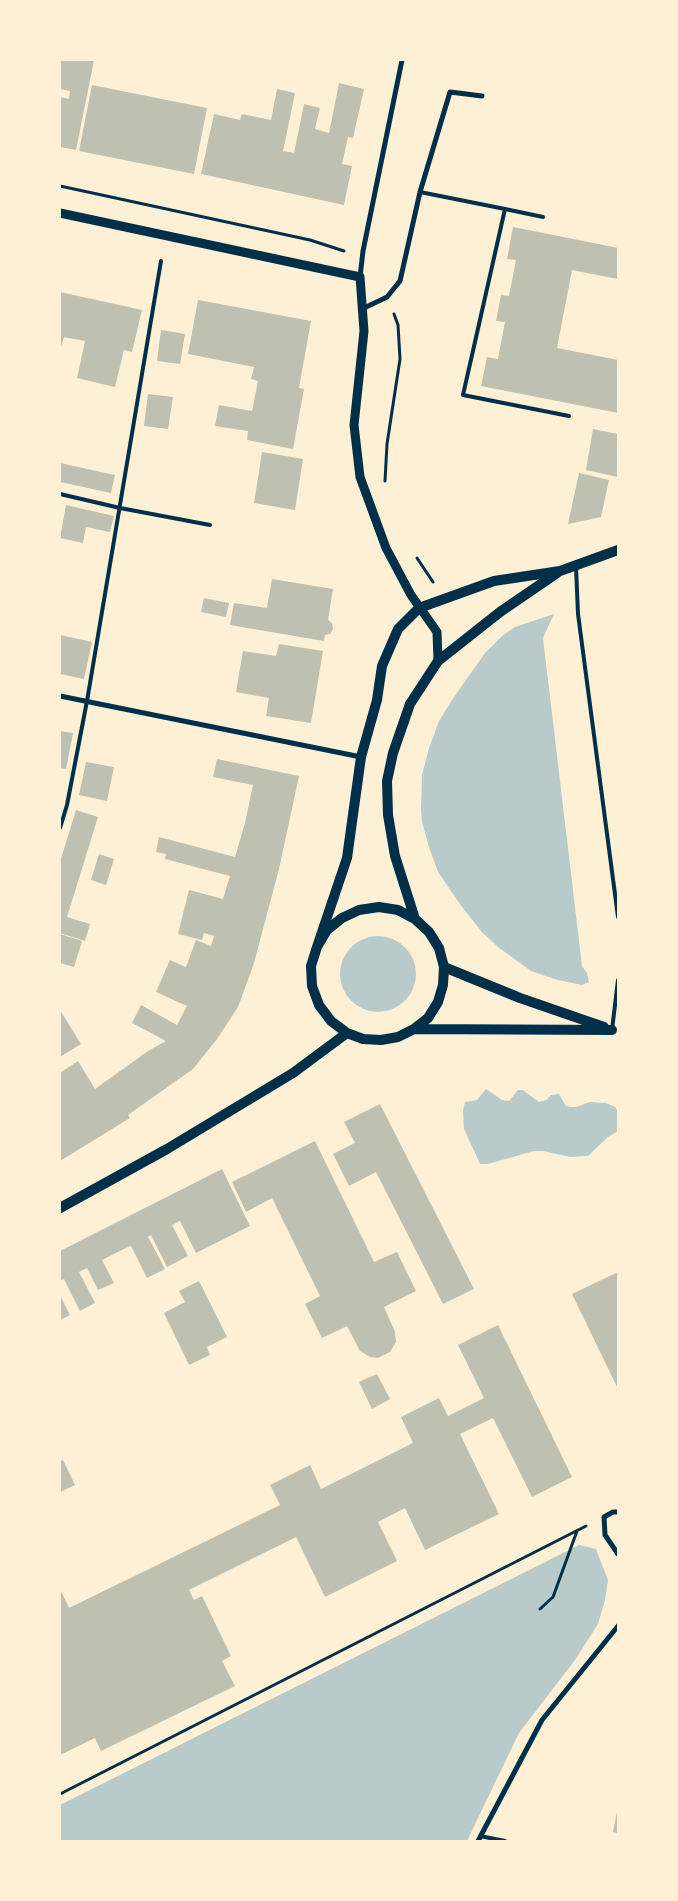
<!DOCTYPE html>
<style>
body{margin:0}
#map{position:relative;width:678px;height:1901px;overflow:hidden;background:#fdf0d5;font-family:"Golos Text",sans-serif}
canvas{display:block}
.frame{position:absolute;inset:0;border:61px solid #fdf0d5;pointer-events:none}
</style>
<div id="map">
<canvas width="678" height="1901"></canvas>
<div class="frame"></div>
</div>
<script>
const ctx = document.querySelector('canvas').getContext('2d');
ctx.lineJoin = 'round';
function fillPath(path, color) { ctx.fillStyle = color; ctx.fill(path, 'evenodd'); }
const shape = rows => new Path2D(rows.map(r => 'M' + r).join(''));
function stroke(path, color, width, dash) { ctx.strokeStyle = color; ctx.lineWidth = width; ctx.lineCap = dash ? 'butt' : 'round'; ctx.setLineDash(dash || []); ctx.stroke(path); }
const green = shape([
 [554,614,543,638,582,966,587,973,589,982,582,985,558,980,531,971,498,947,481,931,462,907,438,872,429,847,422,822,421,809,422,775,429,748,439,721,452,700,485,653,502,636,515,627],
 '340 974a38 38 0 1 1 76 0a38 38 0 1 1-76 0Z',
 [486,1089,502,1100,509,1101,518,1090,523,1090,539,1102,546,1100,551,1095,559,1094,566,1106,571,1107,576,1107,590,1102,606,1103,615,1107,618,1111,618,1131,608,1137,588,1156,570,1157,543,1151,534,1151,488,1164,480,1164,464,1129,463,1110,465,1102,477,1100],
 [579,1545,596,1549,608,1580,605,1600,598,1624,575,1660,519,1733,467,1841,60,1841,60,1805]
]);
const building = shape([
 [61,60,94,60,76,150,60,147,60,97,69,99,70,91,60,89],
 [339,83,364,89,353,138,348,137,342,164,352,166,344,205,201,174,214,114,240,120,242,114,271,120,277,89,295,93,283,151,294,153,304,104,320,108,315,129,329,133],
 [92,85,207,108,194,174,79,151],
 [513,227,618,248,618,279,572,270,557,348,618,360,618,413,481,386,487,357,498,359,505,322,496,321,501,295,509,296,516,260,507,259],
 [60,292,142,310,132,352,124,350,115,387,77,378,85,341,64,337,60,350],
 [198,300,311,321,299,388,304,389,293,449,247,440,248,431,215,426,219,405,252,411,258,381,251,379,254,367,188,354],
 [161,330,185,334,180,364,157,361],
 [148,394,173,397,168,429,144,426],
 [593,429,618,434,618,477,586,470],
 [262,452,303,459,295,510,254,503],
 [60,463,115,475,111,493,60,482],
 [579,473,609,480,601,517,568,524],
 [66,505,114,516,110,532,86,527,83,543,60,538],
 [272,579,333,589,328,620,332,623,333,629,330,634,325,635,324,641,230,625,234,603,267,608],
 [204,598,229,603,226,617,201,612],
 [60,635,92,642,84,679,60,674],
 [279,644,323,651,311,723,266,716,269,698,236,692,243,651,276,656],
 [60,731,73,733,66,769,60,768],
 [217,759,299,776,279,869,254,963,238,1007,217,1039,193,1069,128,1115,130,1118,60,1161,60,1073,78,1061,95,1089,148,1051,166,1041,132,1023,141,1005,177,1025,187,1006,156,992,170,960,186,967,196,940,211,946,214,936,204,933,202,940,178,934,189,890,223,899,230,876,165,859,166,854,156,852,159,837,235,857,245,823,253,785,213,777],
 [86,762,114,767,107,801,79,795],
 [76,810,98,817,67,917,90,924,85,941,60,933,60,862],
 [99,854,114,859,106,885,91,880],
 [60,934,82,941,74,967,60,963],
 [60,1010,81,1044,60,1057],
 [380,1104,474,1289,443,1304,376,1172,349,1186,333,1154,355,1143,344,1122],
 [315,1141,374,1262,397,1252,416,1291,384,1307,395,1332,396,1342,390,1352,378,1358,370,1357,360,1351,347,1326,322,1338,305,1304,320,1296,272,1198,246,1212,232,1182],
 [222,1169,250,1226,196,1253,180,1221,172,1225,188,1256,167,1267,151,1235,148,1237,165,1269,147,1278,131,1246,128,1247,102,1260,114,1283,98,1290,87,1268,79,1272,95,1303,80,1311,64,1279,60,1281,60,1251],
 [618,1272,618,1389,572,1294],
 [199,1281,227,1337,207,1347,210,1355,189,1365,164,1313,185,1302,179,1291],
 [60,1295,70,1315,60,1320],
 [498,1325,572,1477,532,1497,493,1418,460,1434,499,1514,425,1550,405,1508,378,1522,397,1561,325,1597,296,1537,189,1590,194,1600,202,1596,231,1656,222,1661,235,1686,101,1751,95,1738,60,1755,60,1589,69,1608,280,1505,270,1485,310,1465,321,1489,413,1443,401,1417,439,1398,448,1416,484,1398,458,1345],
 [377,1374,390,1399,372,1409,359,1382],
 [63,1460,75,1485,60,1492,60,1461],
 [617,1812,618,1812,618,1833,613,1832]
]);
const path = shape([
 [60,186,310,240,344,251],
 [385,481,387,444,400,359,398,325,394,314],
 [417,558,433,582],
 [540,1609,553,1597,577,1531],
 [60,1794,586,1526]
]);
const service = shape([
 [420,192,505,209],
 [543,217,505,209,463,395,569,416],
 [60,494,120,508,210,525],
 [576,567,578,614,618,917],
 [60,828,67,805,87,701,161,261],
 [612,1030,618,980],
 [480,1836,505,1841]
]);
const minor = shape([
 [360,277,363,251,402,60],
 [362,309,387,297,400,281,420,192,450,92,482,96],
 [60,696,361,757],
 [618,1512,613,1512,604,1517,605,1535,618,1554],
 [478,1841,542,1720,618,1626]
]);
const tertiary = shape([
 [60,213,360,277,364,331,354,425,360,477,386,548,411,595,437,632,438,661]
]);
const secondary = shape([
 [415,919,395,856,388,815,387,781,393,753,410,704,438,661,500,612,557,573],
 [317,947,327,930,342,918,359,910,379,907,398,910,415,919,429,932,439,948,444,967,443,985,438,1002,428,1018,414,1029,398,1037,381,1040,363,1039,347,1033,331,1021,319,1005,312,986,311,966,317,947,347,858,361,757,377,700,382,666,398,629,419,608,494,581,560,571,618,550],
 [444,967,520,998,604,1027],
 [414,1029,612,1030],
 [60,1208,167,1149,293,1073,347,1033]
]);
fillPath(green, '#b9caca');
fillPath(building, '#bec0b2');
stroke(path, '#003049', 3);
stroke(service, '#003049', 4);
stroke(minor, '#003049', 5);
stroke(tertiary, '#003049', 9);
stroke(secondary, '#003049', 10);
</script>
